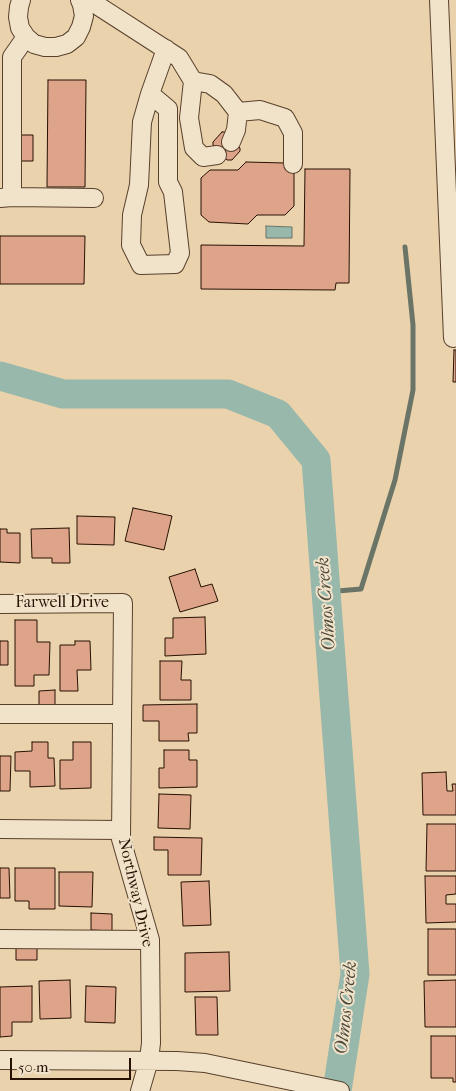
<!DOCTYPE html>
<style>
body{margin:0}
#map{position:relative;width:456px;height:1091px;overflow:hidden;background:#ead2ad;font-family:"IM FELL French Canon",serif}
canvas{display:block}
.scale{position:absolute;left:10px;top:1058px;width:121px;height:22px;box-sizing:border-box;border:2px solid #271101;border-top:0;padding-left:6px;font-size:15px;line-height:18px;white-space:nowrap;color:#271101;-webkit-text-stroke:4px #f1e2ca;paint-order:stroke}
</style>
<div id="map">
<canvas width="456" height="1091"></canvas>
<div class="scale">50 m</div>
</div>
<script>
const ctx = document.querySelector('canvas').getContext('2d');
ctx.lineJoin = 'round';
function fillPath(path, color) { ctx.fillStyle = color; ctx.fill(path, 'evenodd'); }
const shape = rows => new Path2D(rows.map(r => 'M' + r).join(''));
function stroke(path, color, width, dash) { ctx.strokeStyle = color; ctx.lineWidth = width; ctx.lineCap = dash ? 'butt' : 'round'; ctx.setLineDash(dash || []); ctx.stroke(path); }
function write(font, color, halo, rows, align = 'center') {
  ctx.font = font + ' "IM FELL French Canon",serif'; ctx.lineWidth = 4; ctx.setLineDash([]); ctx.textBaseline = 'middle'; ctx.strokeStyle = halo; ctx.fillStyle = color; for (const [text, x, y, turn = 0] of rows) {
    ctx.save(); ctx.translate(x, y); ctx.rotate((+turn || 0) * Math.PI / 180); ctx.textAlign = isNaN(turn) ? turn : align; if (halo) ctx.strokeText(text, 0, 0); ctx.fillText(text, 0, 0); ctx.restore();
  }
}
const water = shape([
 [266,226,292,227,292,238,266,238,266,226]
]);
const stream = shape([
 [326,592,361,589,395,480,413,390,413,325,405,247]
]);
const river = shape([
 [0,376,63,394,228,394,278,414,316,460,355,974,337,1091]
]);
const building = shape([
 [48,80,86,80,85,187,47,187,48,80],
 [222,132,225,132,240,148,240,151,232,160,227,160,213,145,213,142,222,132],
 [19,135,33,135,33,161,19,161,19,135],
 [246,162,285,163,294,170,294,206,285,215,257,215,248,224,209,222,201,215,201,178,210,170,238,170,246,162],
 [305,169,350,169,349,283,336,283,335,290,201,289,201,245,304,246,305,169],
 [0,236,85,236,84,284,0,284,0,236],
 [454,350,456,350,456,382,453,382,454,350],
 [133,508,172,516,164,550,125,541,133,508],
 [77,516,115,517,114,545,77,544,77,516],
 [69,528,70,563,52,563,52,558,32,558,31,529,69,528],
 [0,529,7,529,7,533,20,533,20,563,0,562,0,529],
 [195,569,201,587,212,584,218,601,180,612,169,577,195,569],
 [205,617,206,654,165,656,165,638,173,638,173,618,205,617],
 [15,620,37,620,37,642,50,642,49,675,34,675,34,686,15,686,15,620],
 [0,641,8,641,8,665,0,665,0,641],
 [75,641,90,641,91,670,77,670,78,691,60,691,60,645,75,645,75,641],
 [160,661,182,661,181,680,191,680,191,700,160,700,160,661],
 [55,690,55,706,39,706,39,691,55,690],
 [197,704,197,733,188,733,189,741,159,741,159,721,143,721,143,705,197,704],
 [32,742,48,742,48,758,54,758,55,786,30,787,30,771,15,771,15,752,32,751,32,742],
 [73,742,91,742,91,788,60,789,60,760,73,760,73,742],
 [164,750,189,750,189,760,197,760,197,787,159,788,159,768,164,768,164,750],
 [0,756,11,756,10,791,0,791,0,756],
 [446,772,447,791,453,791,452,784,456,784,456,815,423,815,422,773,446,772],
 [159,794,191,795,190,829,158,828,159,794],
 [427,824,456,824,456,871,426,871,427,824],
 [154,837,202,838,201,875,168,875,168,850,154,850,154,837],
 [0,868,9,868,10,898,0,898,0,868],
 [15,868,55,868,55,909,29,909,29,901,15,901,15,868],
 [59,872,93,872,92,907,59,906,59,872],
 [425,876,456,876,456,894,446,895,446,904,456,904,456,922,426,923,425,876],
 [209,881,211,925,183,926,181,882,209,881],
 [91,913,112,914,112,931,91,930,91,913],
 [428,929,456,929,456,975,428,975,428,929],
 [16,946,37,946,37,960,16,960,16,946],
 [229,952,230,991,185,992,185,953,229,952],
 [70,980,71,1018,40,1019,39,981,70,980],
 [456,980,456,1027,425,1027,424,981,456,980],
 [32,986,32,1022,12,1022,12,1036,0,1037,0,987,32,986],
 [86,986,116,987,115,1023,85,1022,86,986],
 [195,997,217,997,218,1035,196,1035,195,997],
 [431,1036,456,1036,456,1082,453,1082,453,1078,431,1078,431,1036]
]);
const minor = shape([
 [21,0,19,7,18,17,20,28,26,37,34,44,45,47,56,47,67,44,76,37,81,27,84,16,82,5,80,0],
 [89,0,179,58,193,81,189,118,194,148,203,157,217,155],
 [439,0,453,338],
 [193,81,210,84,224,94,238,112,236,130,231,142],
 [150,94,168,109,168,182,173,192,180,253,175,264,141,265,131,245,132,215,139,185,142,122,150,94,166,49],
 [238,112,260,110,285,118,293,133,293,164],
 [12,197,94,198],
 [0,198,12,197,12,57,26,37],
 [0,604,123,603,121,839,150,940,151,1043,149,1060,140,1091],
 [0,714,122,714],
 [0,829,121,830],
 [0,939,149,940],
 [0,1060,177,1061,205,1063,340,1091]
]);
const streetNames = [
 ["Farwell Drive",62,603],
 ["Northway Drive",135,893,77]
];
const waterNames = [
 ["Olmos Creek",327,604,-94],
 ["Olmos Creek",347,1008,-84]
];
fillPath(water, '#98b8ab');
stroke(water, '#6b7567', 1);
stroke(stream, '#6b7567', 5);
stroke(river, '#98b8ab', 29);
fillPath(building, '#dda489');
stroke(building, '#271101', 1);
stroke(minor, '#58412c', 20);
stroke(minor, '#f1e2ca', 18);
write('16px', '#271101', '#f1e2ca', streetNames);
write('italic 18px', '#4f4b3c', '#f1e2ca', waterNames);
</script>
